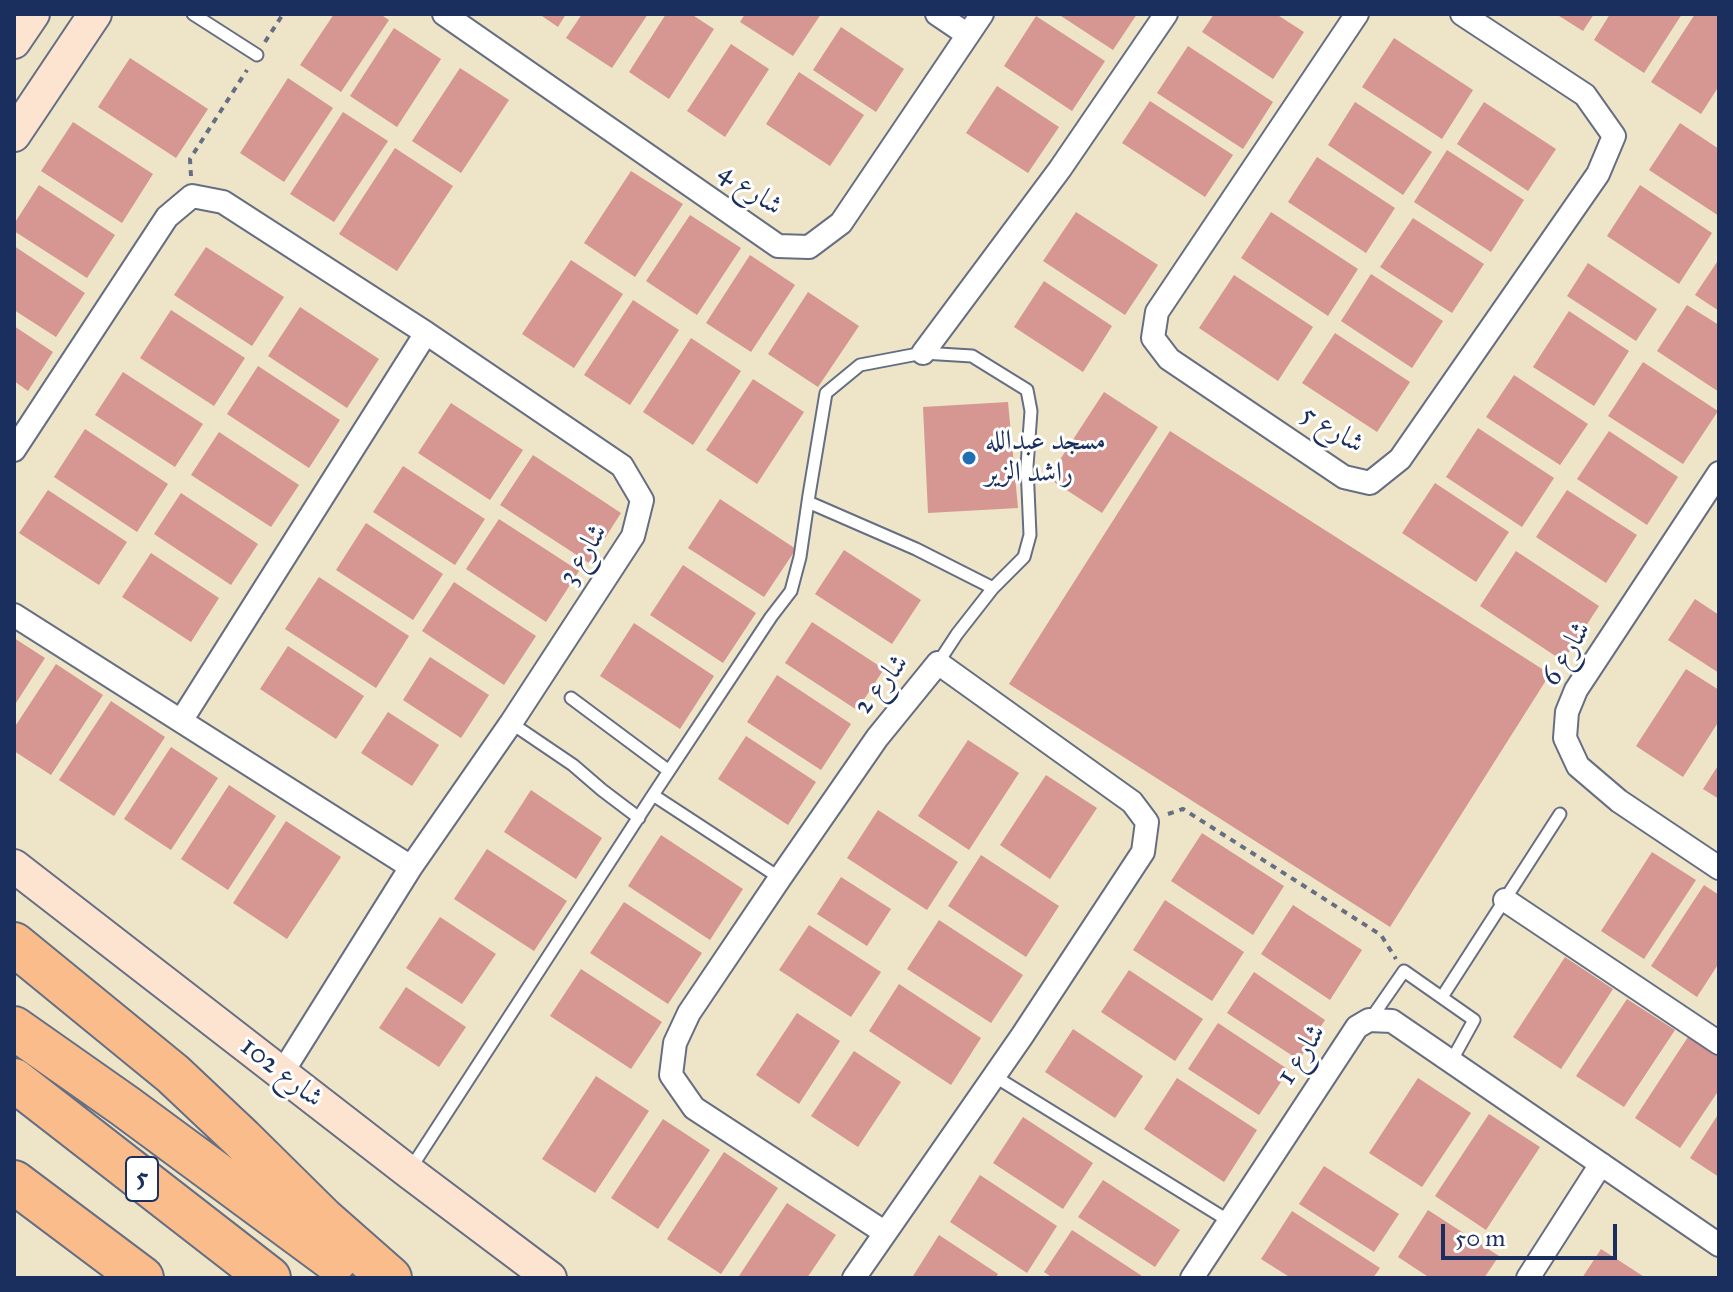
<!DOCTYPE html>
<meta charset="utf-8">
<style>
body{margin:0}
#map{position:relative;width:1733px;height:1292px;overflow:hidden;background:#eee4c7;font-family:"IM FELL Great Primer",serif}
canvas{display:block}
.frame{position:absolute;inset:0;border:16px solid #1b2f5e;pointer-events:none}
.scale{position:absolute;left:1441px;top:1224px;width:176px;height:36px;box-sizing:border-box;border:4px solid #1b2f5e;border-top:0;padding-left:10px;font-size:24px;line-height:28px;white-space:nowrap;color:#1b2f5e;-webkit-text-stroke:6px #fff;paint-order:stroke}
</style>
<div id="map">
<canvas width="1733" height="1292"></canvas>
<div class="frame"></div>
<div class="scale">50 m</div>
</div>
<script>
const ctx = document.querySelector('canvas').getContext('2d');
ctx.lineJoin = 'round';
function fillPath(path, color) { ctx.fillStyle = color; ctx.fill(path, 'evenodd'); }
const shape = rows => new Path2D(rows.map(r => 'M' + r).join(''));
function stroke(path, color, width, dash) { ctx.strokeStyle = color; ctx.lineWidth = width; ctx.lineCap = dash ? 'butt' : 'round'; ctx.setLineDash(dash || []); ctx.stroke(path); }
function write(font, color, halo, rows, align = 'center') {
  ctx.font = font + ' "IM FELL Great Primer",Amiri,serif'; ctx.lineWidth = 6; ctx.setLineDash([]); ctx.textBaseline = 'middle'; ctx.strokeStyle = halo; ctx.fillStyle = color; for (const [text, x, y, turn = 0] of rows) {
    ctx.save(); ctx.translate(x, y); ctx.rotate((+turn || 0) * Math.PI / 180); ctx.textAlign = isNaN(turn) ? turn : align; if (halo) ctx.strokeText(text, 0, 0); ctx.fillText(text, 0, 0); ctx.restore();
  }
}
const building = shape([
 [334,14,380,14,389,20,341,92,300,65],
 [539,14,566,14,558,27],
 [582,14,648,14,612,68,566,38],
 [666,14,691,14,714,29,669,99,629,72],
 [745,14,821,14,793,56,740,22],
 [1058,14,1137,14,1113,50],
 [1214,14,1276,14,1304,32,1273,79,1202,32],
 [1556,14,1594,14,1583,31],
 [1610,14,1682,14,1644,73,1594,40],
 [1695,14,1719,14,1719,86,1701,114,1651,82],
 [1036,16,1105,61,1072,111,1004,66],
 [841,27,904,69,876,112,813,70],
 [394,28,441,59,397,127,350,96],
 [1394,38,1473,90,1442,139,1362,87],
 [731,44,769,69,725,137,687,111],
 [1188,46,1273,102,1243,149,1157,93],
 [130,58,208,109,176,158,98,107],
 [460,68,509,100,461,173,412,141],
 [799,72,864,115,830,166,766,124],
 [288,78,333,108,284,182,240,153],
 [997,86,1059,127,1028,173,966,133],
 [1150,101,1233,155,1205,197,1122,143],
 [1355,102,1432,152,1403,195,1328,145],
 [1484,102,1556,149,1528,191,1457,144],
 [343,112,388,141,334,222,290,194],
 [73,122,153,174,122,223,41,171],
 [1680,123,1719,149,1719,216,1649,170],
 [395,148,453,186,397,271,339,234],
 [1447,150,1524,200,1491,252,1414,202],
 [1317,157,1395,208,1366,253,1288,202],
 [631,171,683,204,635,277,584,243],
 [39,185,115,235,87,278,14,231,14,224],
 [1640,185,1712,233,1679,284,1607,236],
 [1076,212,1158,265,1125,315,1043,261],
 [1271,212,1358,269,1328,316,1241,258],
 [690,215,741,248,697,315,646,281],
 [1413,218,1484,264,1452,313,1380,267],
 [14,246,85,293,56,337,14,310],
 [206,247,284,297,252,346,174,295],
 [750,255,795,285,751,352,706,323],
 [1719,259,1719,311,1695,295],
 [571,260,623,294,574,368,522,334],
 [1588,263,1657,309,1636,341,1567,296],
 [1371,274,1443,321,1412,368,1341,321],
 [1234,275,1313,327,1278,381,1199,328],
 [1044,281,1112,326,1083,372,1014,327],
 [808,292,859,326,818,387,768,354],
 [633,300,679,330,630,405,584,375],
 [1687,305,1719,325,1719,392,1657,351],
 [300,307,379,359,347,408,268,356],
 [171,310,245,358,214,406,140,358],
 [1569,311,1629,351,1594,406,1533,367],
 [14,326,53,352,28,391,14,381],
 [1335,333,1410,382,1377,432,1302,383],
 [691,338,741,371,693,445,643,412],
 [1643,362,1718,411,1683,464,1608,416],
 [258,366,340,420,309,468,227,414],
 [123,372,203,424,175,467,95,415],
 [1514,375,1588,424,1560,465,1486,417],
 [753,379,804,412,757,484,706,450],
 [1104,392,1158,427,1102,513,1048,478],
 [1008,402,1018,508,928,513,923,407],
 [451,403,523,450,490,500,418,453],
 [1478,428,1554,478,1522,527,1446,477],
 [85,429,168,484,137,532,54,477],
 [1170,431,1550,674,1390,927,1009,684],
 [1609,431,1678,477,1647,525,1577,479],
 [219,432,299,485,271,527,191,475],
 [533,455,621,513,589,563,500,505],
 [403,466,485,519,455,565,373,512],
 [1435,483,1509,532,1476,582,1402,533],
 [48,490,127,542,99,585,19,533],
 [1567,490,1637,535,1606,583,1536,537],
 [181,493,258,544,231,585,154,534],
 [720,499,796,549,764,597,688,548],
 [499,519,579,571,546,622,466,569],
 [366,523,443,574,413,620,336,570],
 [844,550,921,600,892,644,815,594],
 [1516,551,1599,606,1563,661,1480,606],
 [151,553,219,598,191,642,122,597],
 [683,565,756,613,723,663,650,615],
 [319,577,409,636,376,688,285,629],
 [454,582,536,636,504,685,422,631],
 [1695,599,1719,615,1719,673,1668,640],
 [812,622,884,669,857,710,785,663],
 [634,623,714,676,680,729,600,676],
 [14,638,45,658,14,706],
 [288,646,364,696,336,739,260,689],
 [430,657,489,695,461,738,403,700],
 [56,664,103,695,51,775,14,751,14,728],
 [1686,669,1719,690,1719,721,1683,777,1636,746],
 [777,675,851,724,821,770,747,722],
 [111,701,165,737,114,816,59,780],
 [388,712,439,745,412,786,361,753],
 [746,736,816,782,788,825,718,779],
 [968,740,1019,773,969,850,918,816],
 [171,747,218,778,171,850,124,819],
 [1719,764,1719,799,1703,789],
 [1046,775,1097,808,1050,879,1000,845],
 [229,785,276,816,228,890,181,859],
 [531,790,602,838,576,879,504,832],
 [878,810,958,862,927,910,847,858],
 [286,821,341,857,287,939,233,903],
 [1202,833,1284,886,1253,935,1171,881],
 [661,835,743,889,710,940,628,886],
 [487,849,567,901,534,951,454,899],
 [1652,852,1696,880,1644,959,1601,931],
 [981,855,1059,906,1026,957,948,906],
 [841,877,891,909,867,946,817,914],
 [1704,885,1719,895,1719,963,1697,997,1651,966],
 [1165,900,1244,952,1212,1001,1133,950],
 [624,902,702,953,668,1004,590,953],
 [1293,905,1362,950,1330,1000,1261,954],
 [440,917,496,954,462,1004,406,968],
 [939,920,1023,975,991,1023,907,969],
 [809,925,881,972,851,1017,779,970],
 [1565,957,1613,989,1561,1069,1513,1037],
 [581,969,662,1022,631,1069,550,1016],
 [1129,970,1203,1019,1175,1061,1101,1012],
 [1254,972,1325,1020,1299,1060,1227,1013],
 [899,984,981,1038,951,1085,869,1031],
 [406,987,466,1027,439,1067,379,1028],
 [1627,999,1675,1030,1624,1107,1576,1076],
 [797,1013,840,1041,799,1104,756,1075],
 [1218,1023,1289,1070,1259,1115,1188,1069],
 [1073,1029,1143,1076,1115,1118,1045,1072],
 [1688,1037,1719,1057,1719,1090,1680,1148,1635,1118],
 [854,1051,901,1082,858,1147,811,1116],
 [596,1076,649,1111,595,1193,542,1159],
 [1177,1078,1257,1130,1224,1182,1144,1129],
 [1418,1078,1471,1113,1422,1187,1369,1153],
 [1719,1113,1719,1177,1690,1158],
 [1489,1114,1540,1147,1486,1230,1435,1196],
 [1023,1117,1093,1163,1063,1209,993,1163],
 [663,1119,710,1150,658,1229,611,1198],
 [724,1152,778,1188,721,1274,667,1239],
 [1324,1166,1399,1214,1374,1252,1299,1204],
 [980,1175,1057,1226,1027,1273,950,1222],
 [1103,1180,1180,1230,1155,1267,1078,1217],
 [787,1203,836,1235,807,1278,742,1278,739,1276],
 [1428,1210,1499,1256,1484,1278,1430,1278,1398,1257],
 [1292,1211,1380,1268,1373,1278,1291,1278,1261,1259],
 [1072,1230,1142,1276,1141,1278,1053,1278,1044,1272],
 [939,1235,998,1274,996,1278,916,1278,913,1276],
 [1601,1249,1646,1278,1582,1278]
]);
const path = shape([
 [265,42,283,14],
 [191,176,190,159,247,70],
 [1168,814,1183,809,1381,935,1396,959]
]);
const lane = shape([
 [193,14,257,55],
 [808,502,916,549,993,588],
 [571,698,669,771],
 [511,723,573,765,602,790,639,818],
 [653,795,780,878],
 [1442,997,1560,814],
 [1370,1020,1404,971,1474,1020,1452,1060],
 [994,1076,1229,1221],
 [409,1171,653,795,771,617,791,591,800,557,809,495,826,393,860,365,923,353,972,356,1027,390,1031,411,1027,466,1030,535,1024,557,993,588,957,634,938,663]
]);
const street = shape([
 [444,14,778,246,809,247,841,223,982,14],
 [937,14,968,35],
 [1357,14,1157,312,1153,338,1169,359,1344,477,1370,483,1400,459,1598,174,1614,136,1585,95,1462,14],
 [923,353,1060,169,1166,14],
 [14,450,167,217,192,196,223,202,426,333,622,466,642,500,633,536,511,723,411,867,282,1073],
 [1719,473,1576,690,1567,712,1565,738,1578,766,1619,801,1719,868],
 [14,615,411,867],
 [181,721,426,333],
 [1505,900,1719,1043],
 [854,1278,1022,1036,1143,852,1147,822,1132,802,938,663,877,738,780,878,689,1013,675,1043,671,1075,694,1108,884,1232],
 [1192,1278,1357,1027,1369,1020,1392,1021,1719,1245],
 [1528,1278,1601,1164]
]);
const secondary = shape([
 [14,42,33,14],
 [14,135,95,14],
 [14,866,409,1172,550,1278]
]);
const highway = shape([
 [14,944,173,1074,242,1139,323,1219,390,1278],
 [14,1028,125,1106,335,1261],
 [14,1080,269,1278],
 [14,1182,142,1278]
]);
const markers = [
 [969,458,8,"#1f6fb2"]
];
const shields = [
 [142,1179,32]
];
const shieldNames = [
 ["5",142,1179]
];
const streetNames = [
 ["شارع 4",750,190,35],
 ["شارع 5",1332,430,31],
 ["شارع 3",584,555,-58],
 ["شارع 6",1567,654,-59],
 ["شارع 2",882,685,-51],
 ["شارع 1",1302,1055,-57],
 ["شارع 102",281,1073,38]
];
const poiNames = [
 ["مسجد عبدالله",985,442],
 ["راشد الزير",985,474]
];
fillPath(building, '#d69692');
stroke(lane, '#656e83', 15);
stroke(street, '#656e83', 26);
stroke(secondary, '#656e83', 36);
stroke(highway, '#656e83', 46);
stroke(path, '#656e83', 4, [6, 6]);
stroke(lane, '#fff', 11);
stroke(street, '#fff', 22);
stroke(secondary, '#fde4d0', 32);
stroke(highway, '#f9bc8a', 42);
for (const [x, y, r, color] of markers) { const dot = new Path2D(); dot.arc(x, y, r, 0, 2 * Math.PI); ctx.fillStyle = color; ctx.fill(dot); stroke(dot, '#fff', 3); }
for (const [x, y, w] of shields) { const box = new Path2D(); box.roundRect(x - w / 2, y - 22, w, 44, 6); ctx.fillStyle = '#fff'; ctx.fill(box); stroke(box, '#1b2f5e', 2); }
write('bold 26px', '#1b2f5e', null, shieldNames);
write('28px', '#1b2f5e', '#fff', streetNames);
write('28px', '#1b2f5e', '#fff', poiNames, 'left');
</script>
